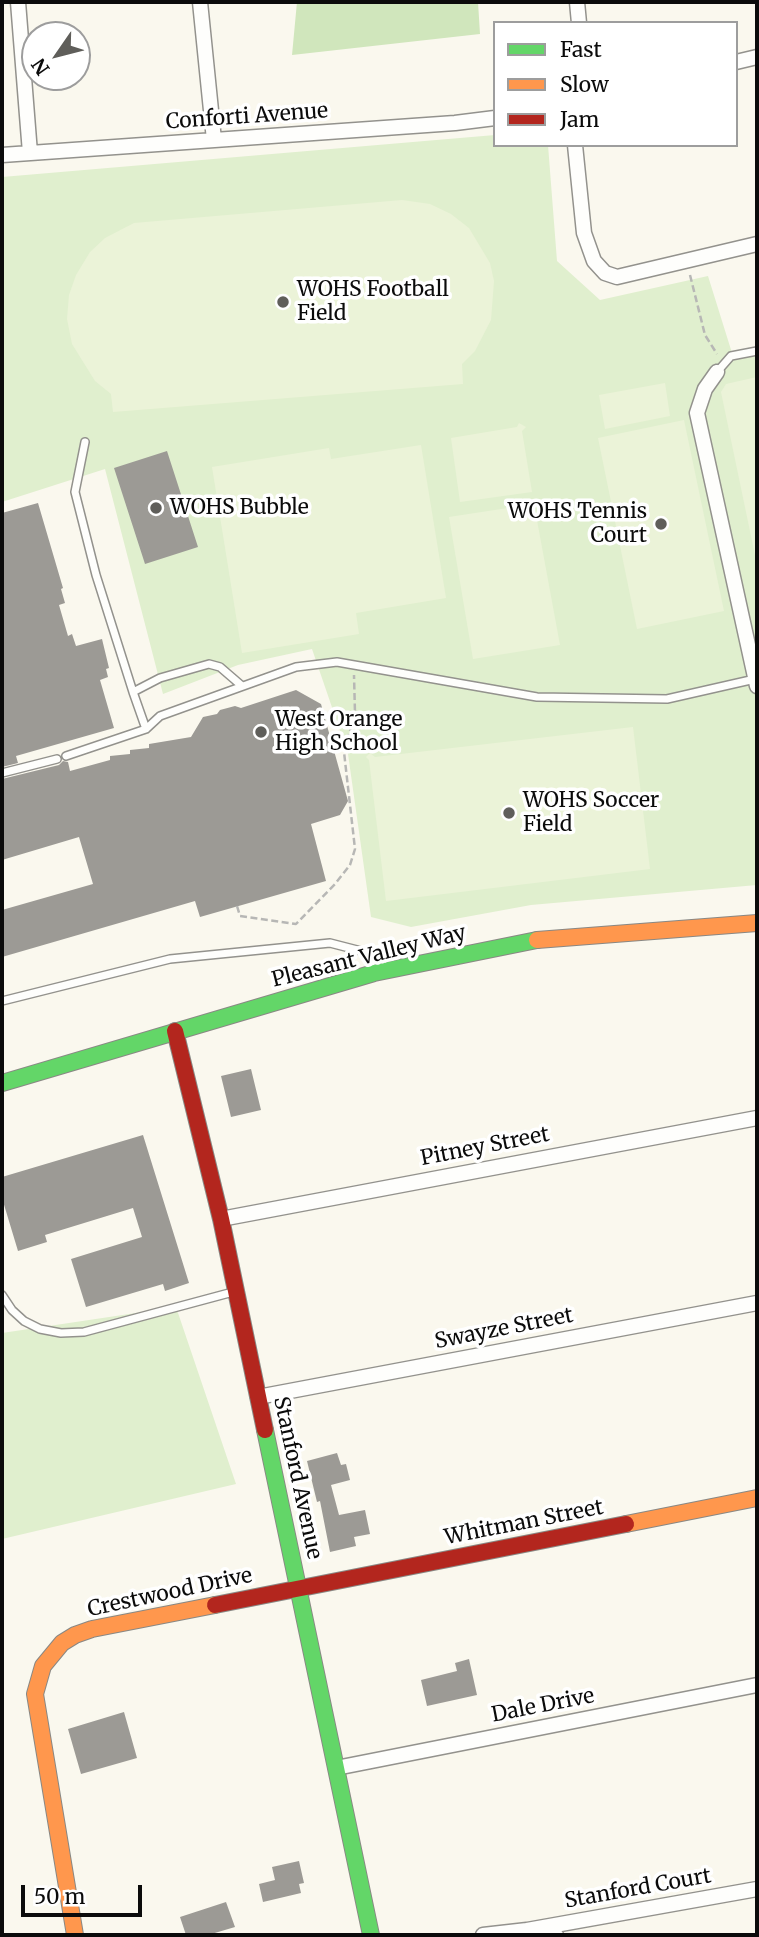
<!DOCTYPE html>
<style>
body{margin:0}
#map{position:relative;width:759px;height:1937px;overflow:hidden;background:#faf8ee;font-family:Merriweather,serif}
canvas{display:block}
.frame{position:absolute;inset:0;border:4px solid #0b0b0b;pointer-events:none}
.legend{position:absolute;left:493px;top:21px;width:245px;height:126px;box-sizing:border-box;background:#fff;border:2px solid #9d9d9d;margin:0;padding:9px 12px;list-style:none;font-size:21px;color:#0b0b0b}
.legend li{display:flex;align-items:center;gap:14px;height:35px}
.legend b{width:35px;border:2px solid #9d9d9d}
.north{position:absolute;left:21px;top:21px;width:70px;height:70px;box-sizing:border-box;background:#fff;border:2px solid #9d9d9d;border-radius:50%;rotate:235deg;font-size:19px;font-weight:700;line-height:28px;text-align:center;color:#0b0b0b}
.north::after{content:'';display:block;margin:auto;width:24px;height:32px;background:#5f5e5a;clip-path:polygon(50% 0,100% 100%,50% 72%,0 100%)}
.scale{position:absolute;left:21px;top:1885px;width:121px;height:32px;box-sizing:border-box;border:4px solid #0b0b0b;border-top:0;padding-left:9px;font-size:21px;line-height:24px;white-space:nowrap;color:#0b0b0b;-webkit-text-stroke:5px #fff;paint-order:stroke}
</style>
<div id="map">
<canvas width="759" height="1937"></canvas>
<div class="frame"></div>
<ul class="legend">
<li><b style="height:9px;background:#63d668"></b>Fast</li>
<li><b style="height:9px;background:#ff974d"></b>Slow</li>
<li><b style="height:9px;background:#b3261e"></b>Jam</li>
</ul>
<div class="north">N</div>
<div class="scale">50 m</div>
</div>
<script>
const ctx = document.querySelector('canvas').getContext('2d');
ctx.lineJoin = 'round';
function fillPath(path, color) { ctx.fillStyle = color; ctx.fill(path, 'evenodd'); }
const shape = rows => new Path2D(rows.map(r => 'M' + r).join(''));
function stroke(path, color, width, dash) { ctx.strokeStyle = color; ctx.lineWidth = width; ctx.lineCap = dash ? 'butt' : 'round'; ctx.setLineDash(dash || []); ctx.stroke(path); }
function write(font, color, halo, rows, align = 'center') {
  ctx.font = font + ' Merriweather,serif'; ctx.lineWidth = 7; ctx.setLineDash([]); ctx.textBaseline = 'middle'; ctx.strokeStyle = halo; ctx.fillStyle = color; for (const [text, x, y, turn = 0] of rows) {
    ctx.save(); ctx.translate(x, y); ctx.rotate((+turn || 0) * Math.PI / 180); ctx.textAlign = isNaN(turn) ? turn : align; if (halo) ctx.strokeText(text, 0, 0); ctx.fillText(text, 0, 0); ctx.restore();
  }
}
const green = shape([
 [495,135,495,145,548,145,557,261,600,300,708,276,732,353,757,348,757,885,531,905,411,927,371,917,348,754,312,649,238,665,163,694,105,469,2,502,2,177],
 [176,1307,236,1484,2,1539,2,1333]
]);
const forest = shape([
 [297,2,478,2,480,34,292,55]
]);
const pitch = shape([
 [402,200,430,204,451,214,469,228,490,263,494,281,491,320,475,351,462,364,463,384,113,412,111,394,95,381,72,344,67,319,69,295,76,275,90,252,105,238,134,223],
 [757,377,757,560,756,560,721,392,726,384],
 [665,383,670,416,605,429,599,395],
 [684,420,724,611,637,629,598,438],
 [519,423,526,427,522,431,532,492,460,502,451,438,517,427],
 [421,445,446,598,356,613,359,634,242,653,212,467,329,448,331,459],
 [534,504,560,645,473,659,449,517],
 [633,727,650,869,386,901,369,760,366,757,370,753,375,757]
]);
const building = shape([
 [167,451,198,547,145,564,114,468],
 [38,503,63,588,61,589,65,603,59,605,68,636,72,634,76,646,102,639,109,668,106,669,108,677,100,680,114,728,16,756,18,763,2,767,2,513],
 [296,690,321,704,348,801,340,815,311,824,326,881,200,917,195,901,2,957,2,910,93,884,79,837,2,860,2,779,59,765,63,761,68,762,70,771,110,760,110,756,130,754,130,750,149,748,149,744,191,737,203,717,217,714,220,710,235,706,241,708],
 [251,1069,261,1110,231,1117,221,1076],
 [143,1135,189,1283,165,1291,163,1284,86,1307,71,1259,142,1237,133,1208,45,1235,47,1242,18,1251,2,1198,2,1177],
 [337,1453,341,1465,346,1464,350,1480,331,1485,339,1515,365,1510,370,1534,354,1537,356,1546,330,1552,320,1501,317,1502,307,1461],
 [469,1659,477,1695,427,1706,421,1680,457,1671,455,1663],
 [124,1712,137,1758,81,1774,68,1729],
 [299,1861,304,1883,299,1884,301,1893,263,1902,259,1884,275,1880,272,1867],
 [226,1902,235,1927,208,1935,186,1935,180,1917]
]);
const path = shape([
 [690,275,705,335,717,354],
 [237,906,240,916,296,924,335,884,350,865,355,849,344,752,355,713,354,675]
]);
const lane = shape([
 [717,372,731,356,757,351],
 [85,442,75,492,96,575,133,692,160,678,209,664,220,667,242,686],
 [133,692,146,729],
 [66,756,146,729,160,716,296,667,337,662,537,697,667,699,755,679],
 [2,773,57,759],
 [2,1001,170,959,330,943,365,952,373,969],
 [2,1295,12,1310,24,1321,40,1329,61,1333,84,1332,233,1292]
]);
const street = shape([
 [18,2,30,153],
 [200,2,214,140],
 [577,2,579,23],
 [736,62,757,57],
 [575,145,584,233,594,261,605,273,617,277,757,244],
 [2,155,455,123,495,118],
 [717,372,705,389,697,413,757,686],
 [221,1219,757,1118],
 [258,1397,757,1303],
 [336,1768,757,1685],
 [527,1930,757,1889],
 [483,1935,527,1930,556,1935]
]);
const fast = shape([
 [2,1083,374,973,537,940],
 [265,1430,371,1935]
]);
const slow = shape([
 [537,940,757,923],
 [626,1524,757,1498],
 [75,1935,35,1694,43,1666,62,1643,75,1635,92,1629,215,1605]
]);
const jam = shape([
 [175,1031,221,1219,265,1430],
 [215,1605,626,1524]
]);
const markers = [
 [283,302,7,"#5f5e5a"],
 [156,508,7,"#5f5e5a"],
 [661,524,7,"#5f5e5a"],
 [261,732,7,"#5f5e5a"],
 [509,813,7,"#5f5e5a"]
];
const streetNames = [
 ["Conforti Avenue",247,117,-4],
 ["Pleasant Valley Way",369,957,-14],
 ["Pitney Street",485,1147,-11],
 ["Swayze Street",504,1329,-11],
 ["Stanford Avenue",297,1478,78],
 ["Whitman Street",524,1523,-11],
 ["Crestwood Drive",170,1593,-12],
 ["Dale Drive",543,1706,-11],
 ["Stanford Court",638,1889,-10]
];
const poiNames = [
 ["WOHS Football",297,290],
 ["Field",297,314],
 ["WOHS Bubble",170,508],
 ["WOHS Tennis",647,512,"right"],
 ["Court",647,536,"right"],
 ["West Orange",275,720],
 ["High School",275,744],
 ["WOHS Soccer",523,801],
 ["Field",523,825]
];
fillPath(green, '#e0efce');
fillPath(forest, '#d0e6bc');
fillPath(pitch, '#ebf3d8');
fillPath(building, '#9c9a95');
stroke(lane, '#93928d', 10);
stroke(street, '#93928d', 17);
stroke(fast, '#898884', 18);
stroke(slow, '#898884', 18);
stroke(jam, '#898884', 18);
stroke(path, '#b7b7b5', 2.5, [7, 3.5]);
stroke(lane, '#fefefc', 7);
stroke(street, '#fefefc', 14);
stroke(fast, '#63d668', 16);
stroke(slow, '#ff974d', 16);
stroke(jam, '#b3261e', 16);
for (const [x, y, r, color] of markers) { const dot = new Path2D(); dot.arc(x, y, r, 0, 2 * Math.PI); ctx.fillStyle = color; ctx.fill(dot); stroke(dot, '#fff', 2.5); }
write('21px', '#0b0b0b', '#fff', streetNames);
write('21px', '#0b0b0b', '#fff', poiNames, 'left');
</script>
